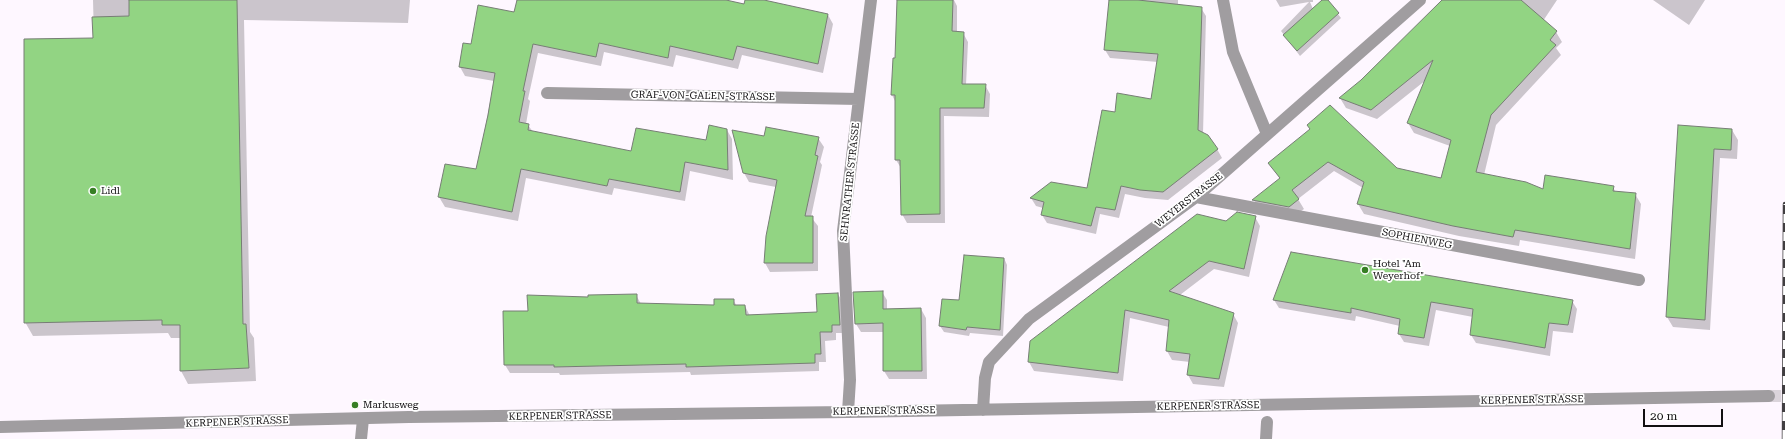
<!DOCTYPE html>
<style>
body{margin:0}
#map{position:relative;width:1785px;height:439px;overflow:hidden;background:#fef7ff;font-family:"Roboto Serif",serif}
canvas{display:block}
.scale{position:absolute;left:1643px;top:409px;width:80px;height:18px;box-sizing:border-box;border:2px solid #121012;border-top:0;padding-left:5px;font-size:12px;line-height:14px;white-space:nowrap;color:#121012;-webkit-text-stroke:3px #fff;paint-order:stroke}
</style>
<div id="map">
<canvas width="1785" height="439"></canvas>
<div class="scale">20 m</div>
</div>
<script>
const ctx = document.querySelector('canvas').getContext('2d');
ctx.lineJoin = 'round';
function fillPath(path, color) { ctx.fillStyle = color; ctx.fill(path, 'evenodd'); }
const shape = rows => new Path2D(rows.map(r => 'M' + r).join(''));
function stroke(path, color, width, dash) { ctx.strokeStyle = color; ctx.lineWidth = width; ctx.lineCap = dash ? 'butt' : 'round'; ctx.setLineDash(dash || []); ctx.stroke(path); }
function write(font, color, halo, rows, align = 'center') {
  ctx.font = font + ' "Roboto Serif",serif'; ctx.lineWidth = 3.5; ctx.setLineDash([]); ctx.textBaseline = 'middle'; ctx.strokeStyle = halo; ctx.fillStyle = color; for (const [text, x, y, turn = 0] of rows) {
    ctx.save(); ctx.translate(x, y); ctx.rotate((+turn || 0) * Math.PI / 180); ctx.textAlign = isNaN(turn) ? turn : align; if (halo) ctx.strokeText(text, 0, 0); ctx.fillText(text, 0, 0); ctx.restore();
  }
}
const shadow = shape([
 [93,0,410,0,408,23,244,20,250,332,254,338,256,381,188,384,181,371,181,338,171,338,168,333,33,336,25,322,94,39],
 [518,0,723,0,745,5,746,0,759,0,828,15,833,24,823,73,742,55,738,69,676,55,673,67,604,52,601,66,538,53,528,99,530,101,526,124,528,125,533,132,632,152,707,141,727,130,732,139,733,180,690,171,685,201,614,188,612,195,526,178,518,221,445,207,439,197,477,170,494,81,465,76,460,67,471,46,515,14],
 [898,0,954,0,957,6,957,32,963,33,968,42,966,85,985,85,990,94,989,117,944,116,945,223,907,223,902,214,901,168,896,160,896,103,892,95,896,59],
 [1110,0,1178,0,1178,5,1201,8,1206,16,1203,134,1217,149,1222,158,1168,200,1145,198,1125,194,1119,218,1100,214,1096,234,1047,223,1042,215,1043,208,1036,206,1031,198,1088,189,1116,114,1152,100,1158,62,1110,58,1105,50],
 [1276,0,1313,0,1313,2,1310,2,1313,9,1323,0,1327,0,1341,18,1300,56,1281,31,1309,2,1280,7],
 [1443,0,1557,0,1543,21,1556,32,1562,42,1556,48,1561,55,1496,125,1484,175,1544,191,1613,187,1616,193,1635,194,1641,204,1635,259,1520,240,1519,246,1459,236,1364,214,1358,204,1363,188,1334,171,1298,199,1304,209,1294,216,1259,210,1254,200,1280,179,1269,163,1311,129,1397,169,1441,179,1450,146,1414,133,1408,123,1426,80,1377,119,1346,108,1340,98,1361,81],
 [1653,0,1705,0,1689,25],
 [1679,126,1732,130,1738,140,1737,159,1720,158,1710,330,1673,327,1667,317],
 [765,137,818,138,824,147,820,162,822,165,811,217,818,226,818,271,770,272,765,263,776,187,749,182,744,173],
 [1255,217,1260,226,1249,277,1214,269,1180,295,1233,314,1238,323,1224,387,1193,384,1188,375,1190,362,1172,360,1167,351,1169,327,1130,318,1123,381,1034,371,1029,362,1227,222],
 [1004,258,1007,265,1003,336,970,333,969,336,944,332,940,326,943,300,960,302],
 [882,292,887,300,887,310,921,309,926,318,927,379,889,379,884,371,884,332,861,332,856,324],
 [838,294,843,303,844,333,836,333,836,340,825,341,826,362,819,362,819,371,691,375,690,372,560,375,559,373,510,373,505,365,529,312,589,298,636,295,641,304,715,306,733,300,737,306,745,306,750,316,818,313],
 [1274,300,1572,301,1577,309,1573,333,1553,331,1550,356,1476,343,1471,335,1473,317,1436,310,1429,346,1404,342,1399,334,1400,326,1356,316,1355,321,1279,308]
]);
const building = shape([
 [129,0,237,0,243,324,246,324,249,368,180,371,180,325,162,325,162,320,24,323,24,39,93,38,92,17,129,16,129,0],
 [517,0,726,0,744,4,745,0,764,0,828,14,818,64,737,46,733,60,670,46,668,58,599,43,596,57,533,44,523,91,525,91,519,122,529,124,528,130,631,151,636,128,706,140,709,125,727,129,728,170,685,162,680,192,609,179,607,186,521,169,512,212,438,197,445,164,476,169,488,115,495,73,459,67,463,43,471,44,478,5,514,12,517,0],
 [897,0,953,0,952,31,964,32,962,84,986,84,984,108,940,108,940,214,901,215,900,160,895,160,895,95,891,95,893,58,895,58,897,0],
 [1109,0,1138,0,1202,7,1198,130,1208,135,1218,149,1163,192,1140,190,1121,186,1115,210,1096,207,1091,226,1041,215,1044,202,1030,198,1051,182,1087,188,1102,110,1115,112,1117,93,1151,99,1158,54,1104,50,1109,0],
 [1322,0,1328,0,1339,13,1297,51,1283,35,1322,0],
 [1442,0,1521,0,1557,31,1550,40,1556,45,1491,115,1476,172,1526,182,1543,189,1545,175,1614,186,1613,191,1636,193,1630,249,1515,230,1513,237,1453,226,1357,204,1364,182,1328,162,1292,190,1299,199,1289,207,1252,200,1280,178,1268,163,1310,129,1307,125,1330,105,1397,168,1441,178,1451,140,1407,123,1433,60,1371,110,1339,98,1361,80,1442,0],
 [1678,125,1732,129,1731,150,1714,149,1705,320,1666,317,1678,125],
 [766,127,819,137,815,155,818,156,805,216,813,216,813,263,764,263,766,236,777,180,743,173,732,130,764,136,766,127],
 [1237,212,1256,216,1244,269,1209,261,1169,291,1234,313,1219,379,1187,375,1190,354,1166,351,1169,320,1125,310,1118,373,1028,362,1030,341,1197,214,1226,221,1237,212],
 [1291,252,1573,300,1568,325,1549,323,1545,348,1507,341,1470,335,1473,309,1431,302,1424,338,1398,334,1400,319,1351,308,1351,313,1273,300,1291,252],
 [964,255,1004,258,1000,330,967,327,966,330,939,326,942,299,959,300,964,255],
 [883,291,883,309,921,308,922,371,883,371,883,323,855,324,853,292,883,291],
 [838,293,840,325,832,325,832,332,820,332,821,354,815,354,815,363,686,367,686,364,554,367,554,365,504,365,503,311,528,311,527,295,588,297,588,295,637,294,637,303,714,305,714,299,734,299,734,305,745,305,746,315,817,312,816,294,838,293]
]);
const minorTunnel = shape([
 [1769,396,1785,396]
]);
const minor = shape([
 [1223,0,1233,52,1267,134],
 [547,93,859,99],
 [1196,197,1639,280],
 [983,410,985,378,989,362,1029,319,1196,197,1420,0],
 [848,412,850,380,843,231,871,0],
 [0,427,409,417,848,412,1769,396],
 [361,439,363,419],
 [1266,439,1267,422]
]);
const rail = shape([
 [1784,439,1785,204]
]);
const markers = [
 [93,191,4,"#377f24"],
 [1365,270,4,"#377f24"],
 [355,405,4,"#377f24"]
];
const streetNames = [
 ["GRAF-VON-GALEN-STRASSE",703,96,1],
 ["SEHNRATHER STRASSE",850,182,-84],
 ["WEYERSTRASSE",1189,200,-38],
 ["SOPHIENWEG",1417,239,11],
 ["KERPENER STRASSE",1532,400,-1],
 ["KERPENER STRASSE",1208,406,-1],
 ["KERPENER STRASSE",884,411,-1],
 ["KERPENER STRASSE",560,416,-1],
 ["KERPENER STRASSE",237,422,-2]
];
const poiNames = [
 ["Lidl",101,191],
 ["Hotel \"Am",1373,264],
 ["Weyerhof\"",1373,276],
 ["Markusweg",363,405]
];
fillPath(shadow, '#0003');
fillPath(building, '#92d483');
stroke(building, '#777d75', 1);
stroke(minorTunnel, '#dbd4db', 12, [12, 6]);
stroke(minor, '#a09da0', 12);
stroke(rail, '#413e41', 4.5);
stroke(rail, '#fff', 3, [9]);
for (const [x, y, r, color] of markers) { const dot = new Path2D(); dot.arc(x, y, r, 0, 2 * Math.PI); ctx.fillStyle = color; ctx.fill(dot); stroke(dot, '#fff', 1.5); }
write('10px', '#121012', '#fff', streetNames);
write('10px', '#121012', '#fff', poiNames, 'left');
</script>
